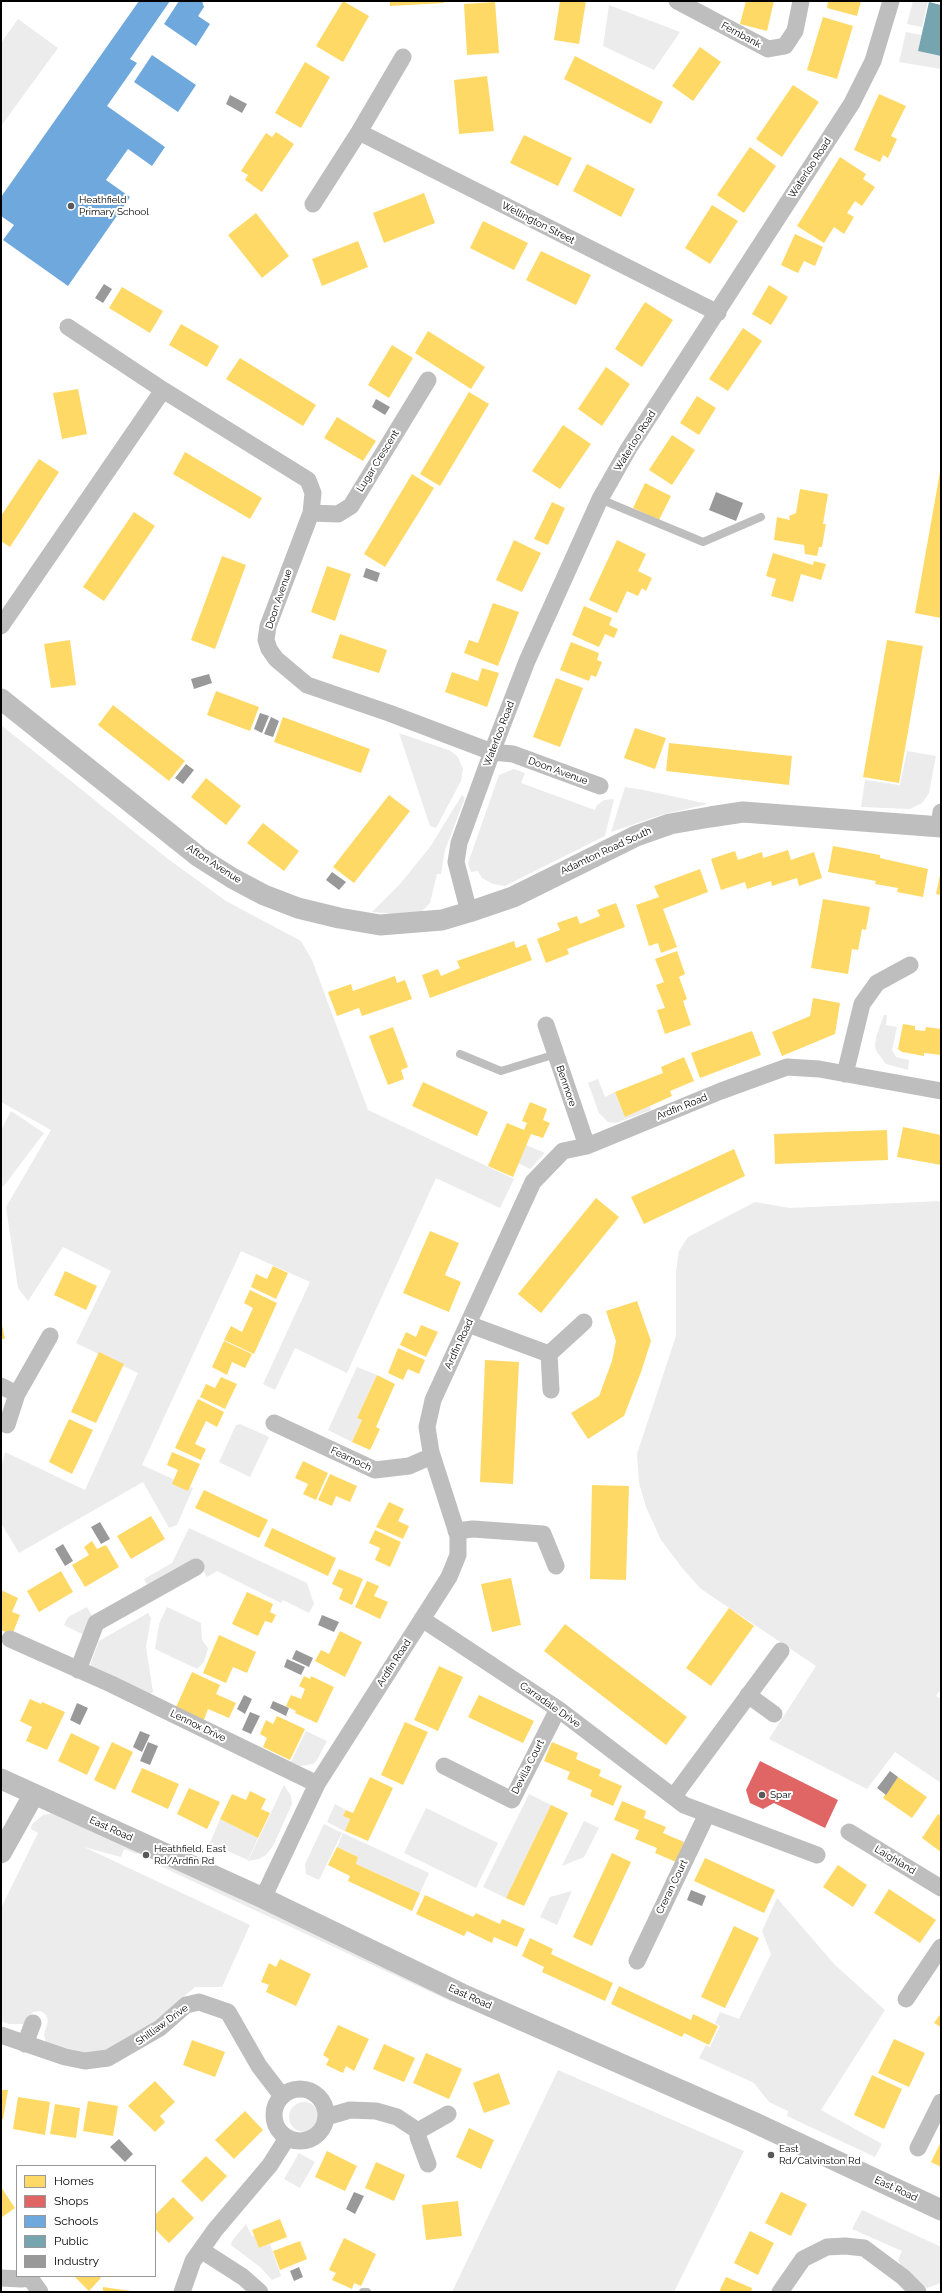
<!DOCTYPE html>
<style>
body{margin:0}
#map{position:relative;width:942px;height:2293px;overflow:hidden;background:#fff;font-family:Raleway,sans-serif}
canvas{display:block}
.frame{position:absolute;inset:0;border:2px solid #000;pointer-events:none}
.legend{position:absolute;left:16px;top:2165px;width:140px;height:112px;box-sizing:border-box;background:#fff;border:1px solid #999;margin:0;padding:5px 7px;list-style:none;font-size:12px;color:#000}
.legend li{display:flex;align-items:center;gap:8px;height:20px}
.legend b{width:20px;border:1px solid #999}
</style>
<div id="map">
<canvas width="942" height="2293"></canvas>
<div class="frame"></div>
<ul class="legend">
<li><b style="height:11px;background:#ffd966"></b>Homes</li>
<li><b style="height:11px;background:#e06666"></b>Shops</li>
<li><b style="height:11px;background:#6fa8dc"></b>Schools</li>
<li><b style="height:11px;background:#76a5af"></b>Public</li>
<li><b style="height:11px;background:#999"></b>Industry</li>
</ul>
</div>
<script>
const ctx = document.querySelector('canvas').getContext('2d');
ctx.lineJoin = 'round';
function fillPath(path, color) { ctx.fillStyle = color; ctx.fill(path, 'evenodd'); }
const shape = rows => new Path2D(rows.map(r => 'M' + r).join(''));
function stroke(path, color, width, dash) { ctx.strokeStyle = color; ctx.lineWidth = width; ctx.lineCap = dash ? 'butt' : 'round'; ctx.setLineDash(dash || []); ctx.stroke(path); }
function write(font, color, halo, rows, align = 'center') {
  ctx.font = font + ' Raleway,sans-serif'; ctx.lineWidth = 4; ctx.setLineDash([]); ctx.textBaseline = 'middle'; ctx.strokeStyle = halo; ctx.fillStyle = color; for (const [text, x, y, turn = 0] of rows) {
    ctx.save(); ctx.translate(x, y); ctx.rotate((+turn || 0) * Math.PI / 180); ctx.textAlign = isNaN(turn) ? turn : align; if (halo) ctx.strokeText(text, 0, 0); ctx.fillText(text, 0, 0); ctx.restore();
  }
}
const green = shape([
 [913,1,928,1,922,27,907,24],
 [609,5,680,32,654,70,603,46],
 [18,19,58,48,1,126,1,43],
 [906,32,922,35,919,51,941,56,941,69,899,62],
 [1,725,168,859,226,901,301,941,312,960,368,1110,514,1179,500,1208,436,1178,347,1373,295,1348,275,1390,263,1384,310,1282,241,1251,142,1465,193,1488,177,1525,169,1528,143,1482,19,1553,1,1523,1,1468,5,1452,85,1490,138,1373,76,1343,111,1271,63,1247,28,1301,18,1288,6,1207,51,1130,1,1102],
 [399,733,451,751,458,757,463,769,461,781,436,828,430,826],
 [907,751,936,756,929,793,922,803,910,809,861,807,865,780,900,785],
 [514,769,525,773,521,783,595,810,597,805,604,800,614,799,605,836,505,886,493,884,482,878,478,871,471,872,468,863,499,775],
 [625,787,644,790,708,804,661,815,611,832],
 [462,795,465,798,445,850,441,874,437,874,430,903,422,911,408,915,372,912,400,884,430,847],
 [884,1015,887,1015,886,1025,897,1027,892,1050,896,1057,909,1060,908,1070,886,1064,877,1052,875,1046,876,1037],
 [598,1079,605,1097,615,1092,625,1117,650,1106,651,1110,616,1123,608,1122,599,1113,588,1083],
 [11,1111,44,1133,3,1187,1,1187,1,1130],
 [526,1145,545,1153,530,1169,518,1163],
 [941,1201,941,1689,936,1696,941,1699,941,1783,895,1752,867,1789,769,1739,816,1666,701,1589,683,1569,661,1540,646,1507,639,1483,637,1454,676,1336,676,1271,679,1251,688,1237,755,1202,790,1208],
 [357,1367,377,1375,357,1418,362,1420,352,1442,328,1430],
 [240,1424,269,1437,250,1477,219,1462,236,1425],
 [189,1528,307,1583,314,1604,309,1613,283,1600,281,1603,217,1571,207,1577,197,1561,149,1588,144,1579,172,1563],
 [87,1607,93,1618,84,1635,64,1625,68,1617],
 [167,1607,201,1623,202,1640,208,1648,204,1662,197,1669,155,1649,159,1624],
 [148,1613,151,1618,146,1647,153,1692,150,1694,92,1672,91,1662,99,1641],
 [306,1731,327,1741,317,1760,313,1764,300,1766,291,1762],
 [284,1785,291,1796,292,1804,273,1846,266,1855,259,1859,248,1861],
 [529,1794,551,1805,506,1898,483,1887],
 [335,1804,346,1810,343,1816,350,1819,345,1831,327,1822],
 [426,1808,498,1843,476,1888,404,1853],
 [58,1812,140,1847,137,1854,124,1849,121,1857,84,1847,250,1925,222,1987,195,1987,152,2024,110,2049,86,2053,65,2054,46,2043,44,2034,48,2021,46,2015,41,2011,33,2012,24,2024,9,2024,1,2021,1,1908,38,1833,31,1829,32,1824,43,1815],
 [220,1819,258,1838,248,1860,210,1843],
 [584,1821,599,1828,584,1857,562,1866],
 [324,1824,342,1833,319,1880,306,1874,305,1864],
 [343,1833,429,1873,420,1893,356,1864,358,1857,337,1847],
 [164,1858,455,1993,452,2002,160,1866],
 [572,1891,557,1925,540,1917,550,1897],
 [777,1898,835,1965,885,2010,821,2110,882,2144,875,2157,787,2116,788,2111,769,2102,754,2083,699,2058,706,2045,710,2047,720,2026,715,2023,720,2012,739,2019,771,1954,762,1931],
 [558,2070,744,2151,674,2292,452,2292],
 '289 2117a15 15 0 1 1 30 0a15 15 0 1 1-30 0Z',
 [299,2153,315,2162,300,2188,284,2179],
 [862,2210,941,2247,941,2283,927,2288,921,2286,903,2269,898,2260,902,2251,852,2229],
 [246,2224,252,2236,255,2237,259,2248,270,2244,281,2276,272,2280,260,2267,231,2245,232,2241]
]);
const homes = shape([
 [343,1,369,16,343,62,316,46],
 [390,1,444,1,444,3,390,6],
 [560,1,586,1,579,44,554,40],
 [746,1,774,1,767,31,740,24],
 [828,1,861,1,857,16,827,8],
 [495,2,499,53,467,55,464,4],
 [823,17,853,26,837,79,807,70],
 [700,47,721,62,693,101,672,86],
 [575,56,663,102,651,124,564,79],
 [305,62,330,77,301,128,275,113],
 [487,76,494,131,459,134,454,80],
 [793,85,819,102,782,157,756,139],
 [879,94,906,106,891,136,897,139,888,158,883,155,880,162,854,150],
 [276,132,294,144,262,192,245,180,248,175,241,171,266,133,272,137],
 [524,135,572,158,558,186,510,163],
 [750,147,776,166,744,213,717,195],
 [840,157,866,174,863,179,875,187,862,206,855,201,847,213,854,217,844,234,834,227,824,243,797,226],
 [587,164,635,189,621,217,573,191],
 [424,193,435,223,384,243,373,213],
 [712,205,738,221,710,264,685,248],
 [256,213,289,256,262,278,228,235],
 [483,221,528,243,514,270,470,248],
 [795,234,823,247,815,266,804,261,798,273,781,265],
 [358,241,368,267,322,286,312,259],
 [541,251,591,275,576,305,526,280],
 [769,285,788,297,771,325,752,314],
 [122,287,163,311,150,333,109,308],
 [645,302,673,320,642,367,615,349],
 [181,324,219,346,207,367,169,345],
 [743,328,762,341,728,391,709,379],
 [428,331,485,367,471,389,415,353],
 [392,345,413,358,389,398,368,385],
 [240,358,316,405,303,426,226,379],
 [606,367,630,384,602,426,578,409],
 [78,389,87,434,62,439,53,393],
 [469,392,489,404,440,486,420,474],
 [697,396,716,408,699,435,680,423],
 [337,417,376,441,363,461,324,438],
 [563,425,591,444,560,489,532,471],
 [672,435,695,450,672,485,649,470],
 [185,452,262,498,250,519,173,474],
 [39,459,59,472,10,547,1,541,1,516],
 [940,472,941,473,941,618,915,613],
 [412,474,434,488,385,567,364,554],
 [645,483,671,496,659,520,633,508],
 [800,489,828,494,823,524,826,524,822,547,819,547,817,556,805,554,804,545,774,540,777,517,790,520,789,516,796,513],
 [552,502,565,508,548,545,534,539],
 [134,512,155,526,104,601,83,587],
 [514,540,541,553,522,592,496,580],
 [617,540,646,554,638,571,652,578,646,591,642,588,638,596,627,591,617,613,589,600],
 [773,553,813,565,814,561,826,564,821,580,801,574,793,602,771,596,776,579,766,576],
 [222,556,246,565,215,649,191,640],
 [327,566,351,574,335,621,311,612],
 [493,603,519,612,498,666,464,653,469,640,478,643],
 [584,606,612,618,609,625,618,629,614,638,605,634,599,647,572,635],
 [340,634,387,650,379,673,332,658],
 [70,640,76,685,51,688,44,644],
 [887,640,923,646,899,783,863,777],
 [571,642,599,653,597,660,602,662,596,677,591,675,589,681,560,670],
 [482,668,499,673,487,707,445,692,452,672,478,681],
 [556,678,583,688,560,747,533,737],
 [216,691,259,707,250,731,207,715],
 [113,705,185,761,169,781,98,725],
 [283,717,370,749,361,773,274,742],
 [635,728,666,738,655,769,624,758],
 [669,743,792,756,789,785,666,771],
 [206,778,241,806,226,825,191,797],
 [389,795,410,811,354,883,333,867],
 [263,823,299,851,284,871,247,843],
 [833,846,880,855,880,858,928,869,923,897,897,892,898,888,875,884,876,881,828,872],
 [788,850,791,860,814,852,822,878,799,886,797,878,772,886,771,881,747,889,745,882,721,890,711,859,735,851,738,860,762,852,763,858],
 [700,869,708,892,663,909,677,947,661,953,658,943,649,946,636,905,659,897,654,886],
 [941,871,941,895,936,894],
 [823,899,870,907,866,930,862,929,858,950,852,949,848,974,811,968],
 [616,903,625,927,567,949,569,954,546,963,537,939,560,930,557,923,577,916,580,924,600,916,597,910],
 [514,941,516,948,526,944,532,960,430,998,422,975,438,969,441,976,460,968,457,961],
 [677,951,685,974,679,977,687,999,683,1001,691,1025,665,1034,657,1010,665,1008,656,985,664,982,655,959],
 [395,976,397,983,405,980,412,999,362,1016,359,1008,337,1016,328,992,351,984,353,991],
 [813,998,840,1003,835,1034,782,1056,772,1032,810,1016],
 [903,1024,915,1026,915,1030,925,1031,926,1027,941,1029,941,1055,924,1053,924,1056,902,1052,898,1049],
 [393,1027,408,1067,401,1070,404,1079,388,1085,369,1036],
 [752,1031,761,1055,700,1078,691,1053],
 [684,1057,694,1081,670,1091,672,1096,625,1117,615,1092,663,1073,661,1067],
 [423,1082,488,1112,477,1136,412,1106],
 [530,1102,547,1109,543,1120,550,1123,543,1138,531,1134,513,1177,488,1166,507,1123,524,1130,527,1123,522,1121],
 [903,1127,941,1135,941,1165,897,1157],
 [887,1130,888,1160,775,1164,774,1134],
 [734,1149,745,1176,644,1224,631,1197],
 [596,1198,619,1217,541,1313,518,1294],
 [430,1231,459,1243,445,1275,461,1282,449,1312,403,1293],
 [273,1266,288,1273,276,1299,251,1287,256,1274,267,1279],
 [65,1271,97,1286,86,1310,54,1295],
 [250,1290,277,1303,254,1354,224,1340,231,1326,242,1332,253,1308,244,1303],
 [637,1301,651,1341,641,1372,624,1416,588,1439,571,1413,599,1396,612,1361,616,1341,606,1311],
 [1,1320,5,1339,1,1339],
 [421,1325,438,1332,426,1357,400,1345,406,1332,416,1337],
 [224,1341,252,1354,245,1368,232,1362,227,1375,212,1367],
 [398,1348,425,1360,419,1374,408,1369,403,1380,388,1373],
 [99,1352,124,1364,96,1423,71,1412],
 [485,1360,519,1362,513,1484,480,1482],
 [377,1375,395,1384,376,1427,380,1429,370,1450,352,1442,362,1420,357,1418],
 [221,1377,237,1384,225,1409,200,1397,206,1384,215,1388],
 [198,1399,224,1412,217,1427,206,1421,195,1444,206,1449,201,1460,175,1448],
 [69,1419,93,1430,72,1474,49,1462],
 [172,1452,200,1464,188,1491,172,1484,178,1470,167,1465],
 [303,1461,328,1473,316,1500,303,1494,308,1484,295,1478],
 [330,1474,357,1486,350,1502,336,1496,332,1506,318,1500],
 [592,1485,629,1486,626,1580,590,1579],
 [204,1490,268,1520,259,1538,195,1508],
 [389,1502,404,1509,398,1521,409,1526,403,1539,376,1527],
 [151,1516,165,1539,131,1559,117,1536],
 [272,1528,336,1558,328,1576,264,1546],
 [375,1530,401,1542,390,1567,375,1560,380,1548,369,1543],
 [92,1541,97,1549,106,1545,119,1567,85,1587,72,1565,89,1555,84,1547],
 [339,1569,363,1579,352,1605,339,1599,343,1589,332,1584],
 [61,1571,73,1592,39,1612,27,1591],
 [511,1578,521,1625,492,1632,481,1584],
 [367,1581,379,1586,374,1596,388,1602,380,1619,355,1607],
 [1,1590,18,1598,12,1612,20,1615,12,1635,1,1630],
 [247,1592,273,1604,270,1612,276,1615,272,1623,265,1621,258,1636,232,1624],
 [729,1608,754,1626,711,1686,686,1668],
 [565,1624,687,1717,666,1745,544,1651],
 [340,1631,362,1642,345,1677,315,1661,321,1650,329,1654],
 [219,1635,256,1652,247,1673,233,1667,226,1683,203,1673],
 [439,1666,463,1677,438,1731,414,1720],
 [192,1672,220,1685,216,1694,236,1703,229,1718,208,1709,204,1720,176,1707],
 [304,1676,310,1679,311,1676,334,1687,317,1723,295,1713,296,1711,286,1706,291,1695,301,1699,305,1689,299,1686],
 [479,1695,534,1721,523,1743,468,1717],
 [30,1699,41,1704,42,1702,65,1712,47,1750,26,1741,32,1727,20,1721],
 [277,1716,305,1729,290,1760,263,1747,267,1738,260,1734,266,1720,273,1724],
 [405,1722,428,1732,403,1785,381,1775],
 [71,1733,100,1747,87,1775,58,1761],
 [112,1742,133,1752,115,1790,94,1780],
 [552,1742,578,1753,576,1759,601,1770,599,1776,622,1786,613,1806,590,1796,592,1790,567,1779,570,1772,544,1761],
 [142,1768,179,1784,168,1809,131,1792],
 [370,1777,393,1788,368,1841,345,1831,350,1819,343,1816,346,1810,353,1813],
 [898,1777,927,1797,912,1818,883,1798],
 [189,1788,220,1802,207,1829,177,1814],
 [250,1791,266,1799,261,1809,270,1813,258,1838,220,1819,232,1794,246,1800],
 [622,1801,646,1811,644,1818,666,1827,663,1833,684,1842,676,1862,655,1853,657,1848,635,1839,639,1830,614,1820],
 [551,1805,568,1813,524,1906,506,1898],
 [938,1814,941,1816,941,1852,922,1838],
 [337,1847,358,1857,356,1864,420,1893,412,1911,348,1881,350,1876,328,1865],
 [612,1853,631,1862,592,1946,573,1937],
 [705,1858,775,1890,764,1913,694,1881],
 [838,1865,867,1885,853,1907,823,1887],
 [889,1889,936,1920,920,1943,874,1913],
 [425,1895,473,1917,476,1913,500,1924,502,1919,525,1929,517,1947,494,1937,492,1943,467,1931,464,1936,416,1914],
 [734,1926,759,1938,725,2008,701,1997],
 [530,1938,553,1949,551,1954,613,1983,605,2001,542,1972,544,1967,522,1956],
 [280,1959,311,1974,296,2006,266,1992,269,1985,261,1982,269,1963,276,1967],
 [619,1986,691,2020,693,2014,718,2026,709,2045,684,2033,682,2037,611,2004],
 [941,2013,941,2027,934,2023],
 [338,2025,369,2039,354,2071,346,2066,343,2073,326,2065,329,2059,323,2055],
 [894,2039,925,2053,909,2087,878,2073],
 [192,2040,225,2052,215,2077,183,2065],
 [384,2044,415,2058,404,2082,373,2069],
 [426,2053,462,2069,449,2099,413,2083],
 [499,2073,510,2104,484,2113,473,2083],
 [872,2075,902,2089,884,2129,854,2115],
 [155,2081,175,2102,160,2116,165,2122,155,2132,128,2106],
 [1,2090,8,2090,3,2119,1,2119],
 [18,2097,50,2102,45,2135,13,2129],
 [88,2101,118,2106,113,2136,83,2131],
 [55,2104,80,2108,76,2138,50,2134],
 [245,2111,263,2130,234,2159,215,2140],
 [469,2128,494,2140,481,2169,456,2157],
 [941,2142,941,2167,931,2162],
 [327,2151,357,2166,345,2191,315,2177],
 [206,2156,227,2176,202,2202,181,2181],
 [376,2162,405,2175,394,2201,365,2188],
 [1,2187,15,2208,1,2218],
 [781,2192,807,2204,791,2236,765,2223],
 [173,2197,194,2218,169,2243,155,2229,155,2215],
 [458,2201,462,2236,426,2240,422,2205],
 [280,2219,287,2237,259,2248,252,2230],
 [750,2231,774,2243,758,2275,734,2263],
 [344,2238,376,2254,361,2286,354,2283,352,2289,332,2280,336,2273,329,2270],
 [300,2241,307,2259,280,2270,273,2251],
 [74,2276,99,2276,101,2278,89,2291],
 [726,2277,752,2288,751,2292,719,2292],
 [103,2287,131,2291,131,2292,103,2292]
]);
const shops = shape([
 [760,1761,838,1800,825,1828,774,1803,763,1809,750,1803,746,1790]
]);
const schools = shape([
 [139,1,170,1,130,59,137,63,107,106,165,147,152,166,128,149,106,180,130,197,68,286,3,240,14,225,1,216,1,197],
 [179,1,202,1,204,7,198,16,210,24,196,46,164,24],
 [152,55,196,85,178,112,134,82]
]);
const public = shape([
 [929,2,941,5,941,56,918,51]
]);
const industry = shape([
 [230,95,247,104,242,113,226,104],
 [104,284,112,289,103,303,95,298],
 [376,399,390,407,385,415,372,407],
 [716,492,743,503,736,521,709,510],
 [366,568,380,573,377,582,363,577],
 [209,674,212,683,194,689,191,679],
 [260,713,269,716,262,733,254,729],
 [271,717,279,721,273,737,264,734],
 [186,764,194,770,183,784,175,778],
 [332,872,346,882,339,890,326,880],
 [100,1522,110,1539,101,1544,91,1527],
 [63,1544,73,1561,65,1566,55,1549],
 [322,1615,339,1622,334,1632,318,1625],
 [296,1650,313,1658,309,1667,292,1659],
 [287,1659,305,1667,301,1675,284,1667],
 [244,1695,252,1699,245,1714,237,1709],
 [273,1701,289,1708,286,1716,270,1708],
 [77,1703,88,1708,80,1725,70,1720],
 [250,1712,260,1716,251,1734,242,1730],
 [140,1731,150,1735,142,1752,133,1747],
 [148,1742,158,1746,150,1765,140,1761],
 [890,1771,898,1777,886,1795,877,1788],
 [691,1890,706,1896,702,1906,687,1900],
 [119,2139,133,2154,125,2162,110,2147],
 [354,2192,364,2196,355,2214,346,2209],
 [299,2267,303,2277,294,2281,290,2271]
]);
const service = shape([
 [600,499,703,542,761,517],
 [460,1054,501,1071,556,1054],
 [363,2292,367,2292]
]);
const minor = shape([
 [677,1,768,49,785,46,795,31,801,1],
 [359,132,718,313],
 [313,204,359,132,403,57],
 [68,327,163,390],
 [311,513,338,514,351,506,428,380],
 [1,626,163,390,308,480,313,493,311,513,268,626,266,640,269,649,276,659,307,685,389,713,492,752,513,754,600,786],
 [939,827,941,812],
 [469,912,456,862,459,843,492,752,527,661,600,499,629,448,852,103,873,61,891,1],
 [546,1025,587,1146],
 [845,1074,862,1004,877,983,910,965],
 [468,1324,549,1354,584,1322],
 [549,1354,551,1390],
 [1,1386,17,1394],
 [274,1423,375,1470,409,1466,432,1456],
 [7,1425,17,1394,50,1336],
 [456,1531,473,1529,543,1534,556,1566],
 [422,1619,558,1709,684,1805,817,1855],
 [10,1639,111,1684,317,1784],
 [78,1670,96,1623,196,1567],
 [748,1695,774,1714],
 [444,1766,512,1800,558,1709],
 [674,1796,781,1651],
 [849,1832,941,1888],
 [263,1898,317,1784,449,1577,458,1555,458,1536,431,1452,427,1427,433,1400,533,1182,563,1151,587,1146,721,1091,787,1067,819,1069,941,1091],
 [637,1961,707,1814],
 [906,1999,941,1947],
 [1,2035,65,2057,85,2061,108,2058,160,2028,186,2005,199,2002,228,2012,259,2066,282,2096],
 [25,2044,33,2023],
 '274 2115a26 26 0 1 1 52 0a26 26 0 1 1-52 0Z',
 [326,2117,350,2110,376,2111,397,2117,418,2131],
 [918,2148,941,2102],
 [428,2164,418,2137,418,2131,448,2114],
 [201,2250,243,2277,260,2292],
 [1,2278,21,2279,30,2278,32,2276],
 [30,2278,40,2292],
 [182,2292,193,2261,215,2230,270,2165,287,2138],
 [780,2292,803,2259,827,2247,845,2246,864,2248,903,2277,918,2292]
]);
const tertiary = shape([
 [1,699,199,857,232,878,264,895,298,908,339,918,380,925,442,920,469,912,513,897,636,836,670,824,710,817,743,812,941,827],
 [1,1779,263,1898,462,1994,751,2121,941,2210],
 [1,1853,34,1794]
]);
const markers = [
 [71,206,4,"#595959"],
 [762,1795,4,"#595959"],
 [146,1855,4,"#595959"],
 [771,2155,4,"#595959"]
];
const streetNames = [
 ["Fernbank",741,35,28],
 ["Waterloo Road",810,168,-57],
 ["Wellington Street",538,223,27],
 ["Waterloo Road",635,441,-58],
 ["Lugar Crescent",378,461,-58],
 ["Doon Avenue",279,599,-71],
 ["Waterloo Road",499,734,-69],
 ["Doon Avenue",558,771,20],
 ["Adamton Road South",606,851,-25],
 ["Afton Avenue",214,864,33],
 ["Benmore",566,1086,71],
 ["Ardfin Road",682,1107,-22],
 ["Ardfin Road",459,1344,-65],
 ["Fearnoch",351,1459,25],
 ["Ardfin Road",394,1663,-57],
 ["Carradale Drive",550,1705,35],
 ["Lennox Drive",198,1726,26],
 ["Devilla Court",528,1767,-63],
 ["East Road",111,1829,24],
 ["Laighland",895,1860,31],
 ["Creran Court",672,1887,-64],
 ["East Road",470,1997,24],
 ["Shilliaw Drive",162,2025,-36],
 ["East Road",896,2189,25]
];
const poiNames = [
 ["Heathfield",79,200],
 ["Primary School",79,212],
 ["Spar",770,1795],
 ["Heathfield, East",154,1849],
 ["Rd/Ardfin Rd",154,1861],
 ["East",779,2149],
 ["Rd/Calvinston Rd",779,2161]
];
fillPath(green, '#ececec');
fillPath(homes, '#ffd966');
fillPath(shops, '#e06666');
fillPath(schools, '#6fa8dc');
fillPath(public, '#76a5af');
fillPath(industry, '#999');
stroke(service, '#bebebe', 8);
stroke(minor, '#bebebe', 17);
stroke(tertiary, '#bebebe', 21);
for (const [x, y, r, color] of markers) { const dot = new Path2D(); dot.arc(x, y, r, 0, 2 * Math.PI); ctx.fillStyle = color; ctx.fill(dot); stroke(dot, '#fff', 1.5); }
write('10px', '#000', '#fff', streetNames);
write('10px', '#000', '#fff', poiNames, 'left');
</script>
